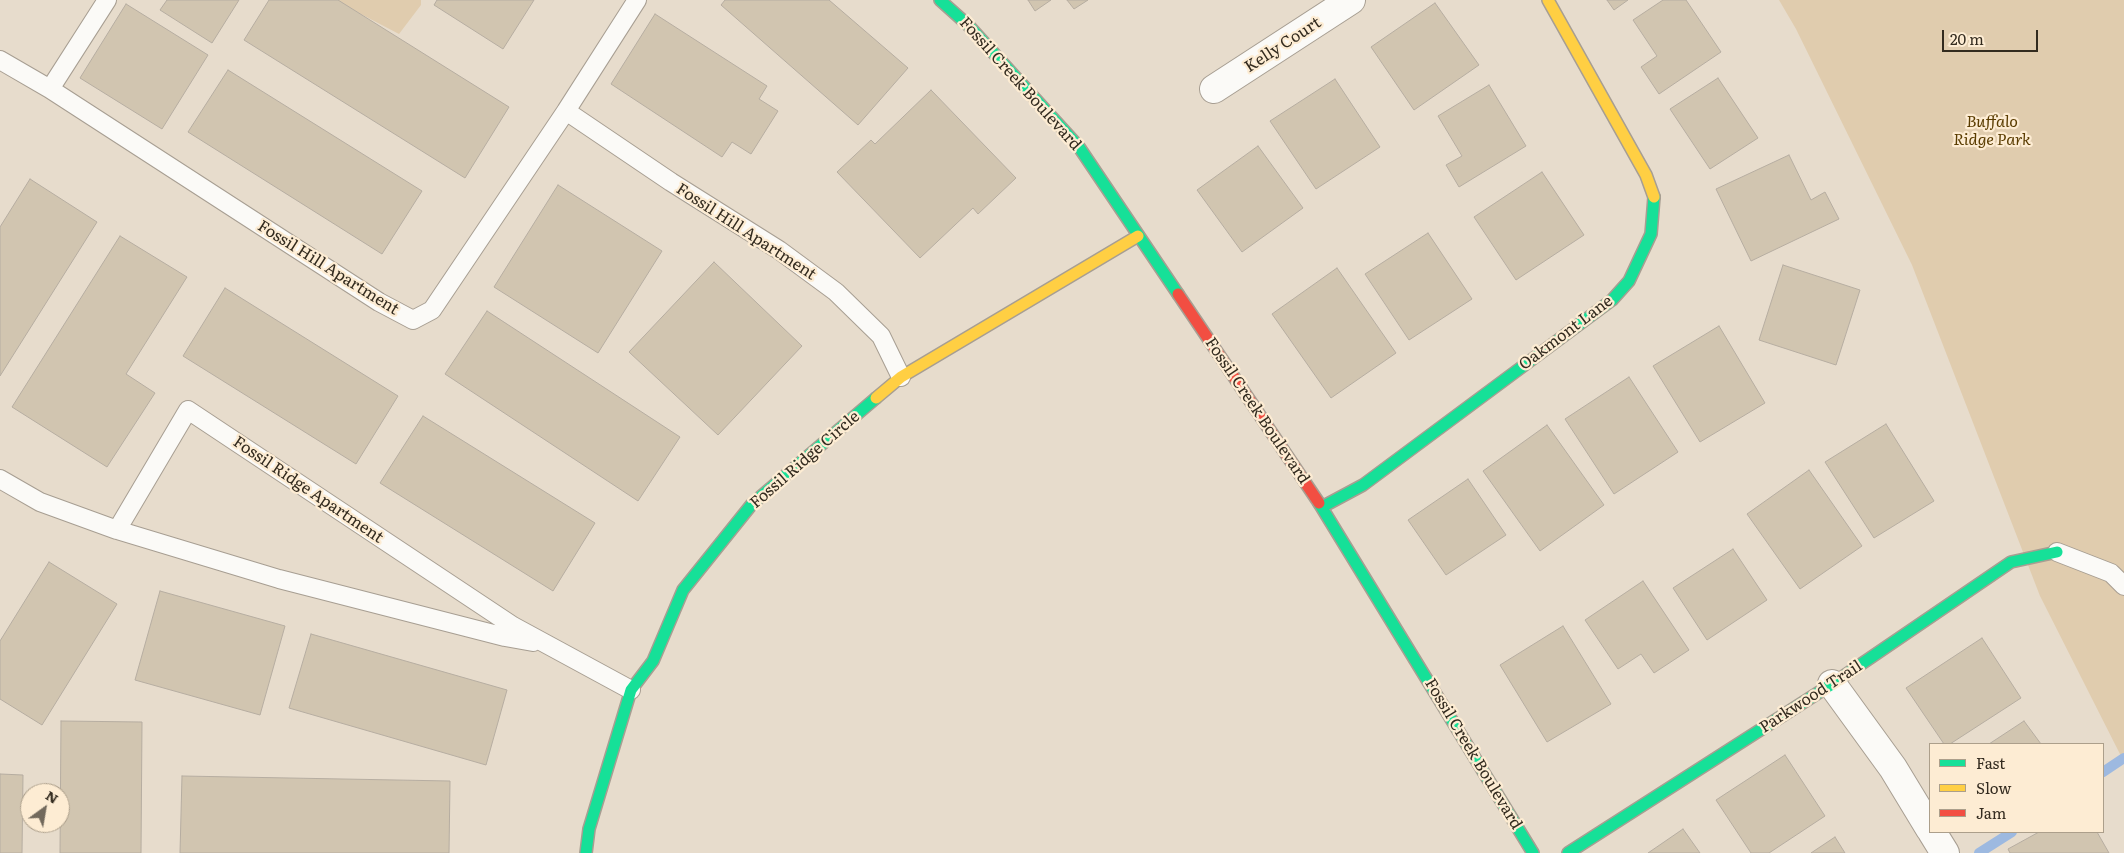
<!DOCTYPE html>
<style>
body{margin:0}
#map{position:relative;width:2124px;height:853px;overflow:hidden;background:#e7dccc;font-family:Literata,serif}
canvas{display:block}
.legend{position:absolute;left:1929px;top:743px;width:175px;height:90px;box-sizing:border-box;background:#fdecd3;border:1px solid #ac9f8b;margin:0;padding:6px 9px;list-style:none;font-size:15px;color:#332b1f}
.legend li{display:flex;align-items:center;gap:10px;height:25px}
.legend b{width:25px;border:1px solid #ac9f8b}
.north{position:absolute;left:20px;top:783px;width:50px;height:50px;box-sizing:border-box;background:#fdecd3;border:1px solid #ac9f8b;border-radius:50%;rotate:32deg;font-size:14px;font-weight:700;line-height:20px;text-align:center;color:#332b1f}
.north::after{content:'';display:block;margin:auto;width:18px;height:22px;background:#72695c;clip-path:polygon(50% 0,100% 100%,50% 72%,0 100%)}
.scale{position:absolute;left:1942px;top:30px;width:96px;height:22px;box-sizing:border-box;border:2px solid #332b1f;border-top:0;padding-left:6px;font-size:15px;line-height:18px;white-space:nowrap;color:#332b1f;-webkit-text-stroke:4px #fdecd3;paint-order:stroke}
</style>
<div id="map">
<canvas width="2124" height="853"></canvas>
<ul class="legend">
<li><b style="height:6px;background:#16e098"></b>Fast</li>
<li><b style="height:6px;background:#ffcf43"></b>Slow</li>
<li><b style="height:6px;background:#f24e42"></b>Jam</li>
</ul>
<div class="north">N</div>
<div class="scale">20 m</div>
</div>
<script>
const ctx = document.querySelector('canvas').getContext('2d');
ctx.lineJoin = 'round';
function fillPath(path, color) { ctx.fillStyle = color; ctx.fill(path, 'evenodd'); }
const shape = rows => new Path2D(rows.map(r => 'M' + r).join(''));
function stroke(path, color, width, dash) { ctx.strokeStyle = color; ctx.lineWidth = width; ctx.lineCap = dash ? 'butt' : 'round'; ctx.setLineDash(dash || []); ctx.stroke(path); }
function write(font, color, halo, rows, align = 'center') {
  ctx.font = font + ' Literata,serif'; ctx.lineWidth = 4.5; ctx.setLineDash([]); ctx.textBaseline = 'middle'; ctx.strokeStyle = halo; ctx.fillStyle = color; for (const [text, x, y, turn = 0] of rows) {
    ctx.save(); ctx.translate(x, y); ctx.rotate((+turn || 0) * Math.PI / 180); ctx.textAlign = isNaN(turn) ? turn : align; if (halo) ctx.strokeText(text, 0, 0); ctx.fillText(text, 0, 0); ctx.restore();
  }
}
const green = shape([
 [334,0,421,0,421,5,399,34],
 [1779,0,2124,0,2124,762,2040,596,1912,265,1796,29]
]);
const stream = shape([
 [2103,772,2124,758],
 [1979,853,2012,832]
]);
const building = shape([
 [167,0,239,0,212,43,160,10,167,0],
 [269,0,338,0,509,107,465,178,244,40,269,0],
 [437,0,534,0,503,49,434,5,437,0],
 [725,0,829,0,908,68,858,125,721,5,725,0],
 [1028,0,1051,0,1035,11,1028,0],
 [1067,0,1088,0,1074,9,1067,0],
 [1607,0,1628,0,1614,10,1607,0],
 [1663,0,1686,0,1721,52,1659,94,1641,67,1657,56,1633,20,1663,0],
 [1435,3,1479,65,1414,110,1371,47,1435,3],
 [126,4,208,55,162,129,80,78,126,4],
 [655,14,767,86,759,99,778,111,751,154,732,142,722,157,611,84,655,14],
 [228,70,422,191,382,254,188,132,228,70],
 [1718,78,1758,138,1710,169,1670,109,1718,78],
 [1335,79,1380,147,1316,189,1270,121,1335,79],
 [1489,85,1526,146,1459,187,1446,165,1462,156,1438,116,1489,85],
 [931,90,1016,178,978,214,973,208,920,258,837,172,871,140,875,144,931,90],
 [1258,146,1303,208,1242,252,1197,190,1258,146],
 [1789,155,1811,200,1825,192,1839,219,1751,261,1716,189,1789,155],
 [1542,172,1584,235,1516,280,1474,217,1542,172],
 [30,179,97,222,0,376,0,227,30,179],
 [558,185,662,251,598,353,494,287,558,185],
 [1428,233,1472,299,1409,340,1365,274,1428,233],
 [120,236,187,277,126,374,155,393,107,467,12,407,120,236],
 [714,262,802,346,718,435,629,352,714,262],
 [1783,265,1860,290,1836,365,1759,340,1783,265],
 [1337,268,1396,353,1331,398,1272,314,1337,268],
 [225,288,398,396,356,464,183,356,225,288],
 [487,311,680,437,638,501,445,374,487,311],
 [1719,326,1765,403,1700,442,1653,366,1719,326],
 [1629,377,1678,452,1614,494,1565,419,1629,377],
 [423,416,595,523,553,591,380,483,423,416],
 [1886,424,1934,501,1874,538,1825,462,1886,424],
 [1547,425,1604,505,1540,551,1483,471,1547,425],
 [1809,470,1862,546,1800,589,1747,514,1809,470],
 [1468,479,1506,535,1446,575,1408,520,1468,479],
 [1733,549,1767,600,1707,640,1673,588,1733,549],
 [49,562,117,604,42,725,0,699,0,641,49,562],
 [1643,581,1689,650,1654,673,1641,654,1618,669,1585,620,1643,581],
 [160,591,285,626,260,715,135,680,160,591],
 [1563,626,1611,704,1547,742,1500,665,1563,626],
 [311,634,507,690,486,765,289,708,311,634],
 [1982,638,2021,698,1950,744,1944,744,1906,688,1982,638],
 [61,721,142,722,141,853,60,853,61,721],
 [2024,721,2041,744,1989,744,2024,721],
 [1785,755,1825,816,1769,853,1751,853,1716,800,1785,755],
 [0,774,23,775,22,853,0,853,0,774],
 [182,776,450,781,449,853,180,853,182,776],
 [1683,829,1700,853,1648,853,1683,829],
 [2039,832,2097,832,2109,853,2010,853,2008,849,2039,832],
 [1835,837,1845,853,1811,853,1835,837]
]);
const lane = shape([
 [0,60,50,89,379,302,413,320,432,310,566,111,637,0],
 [50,89,107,0],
 [566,111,671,182,779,250,836,292,881,336,901,377],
 [0,479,40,502,117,530,279,579,505,637,533,642],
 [117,530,188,410,513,626,631,690],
 [2057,552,2111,573,2124,586]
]);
const street = shape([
 [1214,89,1351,0],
 [1832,684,1893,768,1930,829],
 [1932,832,1945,853]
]);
const fast = shape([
 [940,0,969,26,1079,147,1178,294],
 [1319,503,1533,853],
 [1322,507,1363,485,1612,300,1629,281,1651,234,1654,197],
 [586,853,589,829,631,690,653,661,683,590,752,504,876,398],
 [1568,853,1832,684,2011,562,2057,552]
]);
const slow = shape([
 [1548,0,1646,175,1654,197],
 [876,398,901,377,1138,236]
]);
const jam = shape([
 [1178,294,1319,503]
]);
const streetNames = [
 ["Kelly Court",1283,45,-33],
 ["Fossil Creek Boulevard",1020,84,48],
 ["Fossil Hill Apartment",746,232,33],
 ["Fossil Hill Apartment",328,268,32],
 ["Oakmont Lane",1566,333,-37],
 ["Fossil Creek Boulevard",1257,411,56],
 ["Fossil Ridge Circle",805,460,-41],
 ["Fossil Ridge Apartment",308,490,34],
 ["Parkwood Trail",1811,697,-33],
 ["Fossil Creek Boulevard",1473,754,59]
];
const parkNames = [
 ["Buffalo",1992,122],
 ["Ridge Park",1992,140]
];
fillPath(green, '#e0ccae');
stroke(stream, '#9db9e0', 10);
fillPath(building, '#d1c5b0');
stroke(building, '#b6ada1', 1);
stroke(lane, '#a79e92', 20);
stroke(street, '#a79e92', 30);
stroke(fast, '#a79e92', 14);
stroke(slow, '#a79e92', 14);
stroke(jam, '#a79e92', 14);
stroke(lane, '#fbfaf7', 18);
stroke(street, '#fbfaf7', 28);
stroke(fast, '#16e098', 11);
stroke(slow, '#ffcf43', 11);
stroke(jam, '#f24e42', 11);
write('16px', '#332b1f', '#fdecd3', streetNames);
write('italic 16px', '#5a3c00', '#fdecd3', parkNames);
</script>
